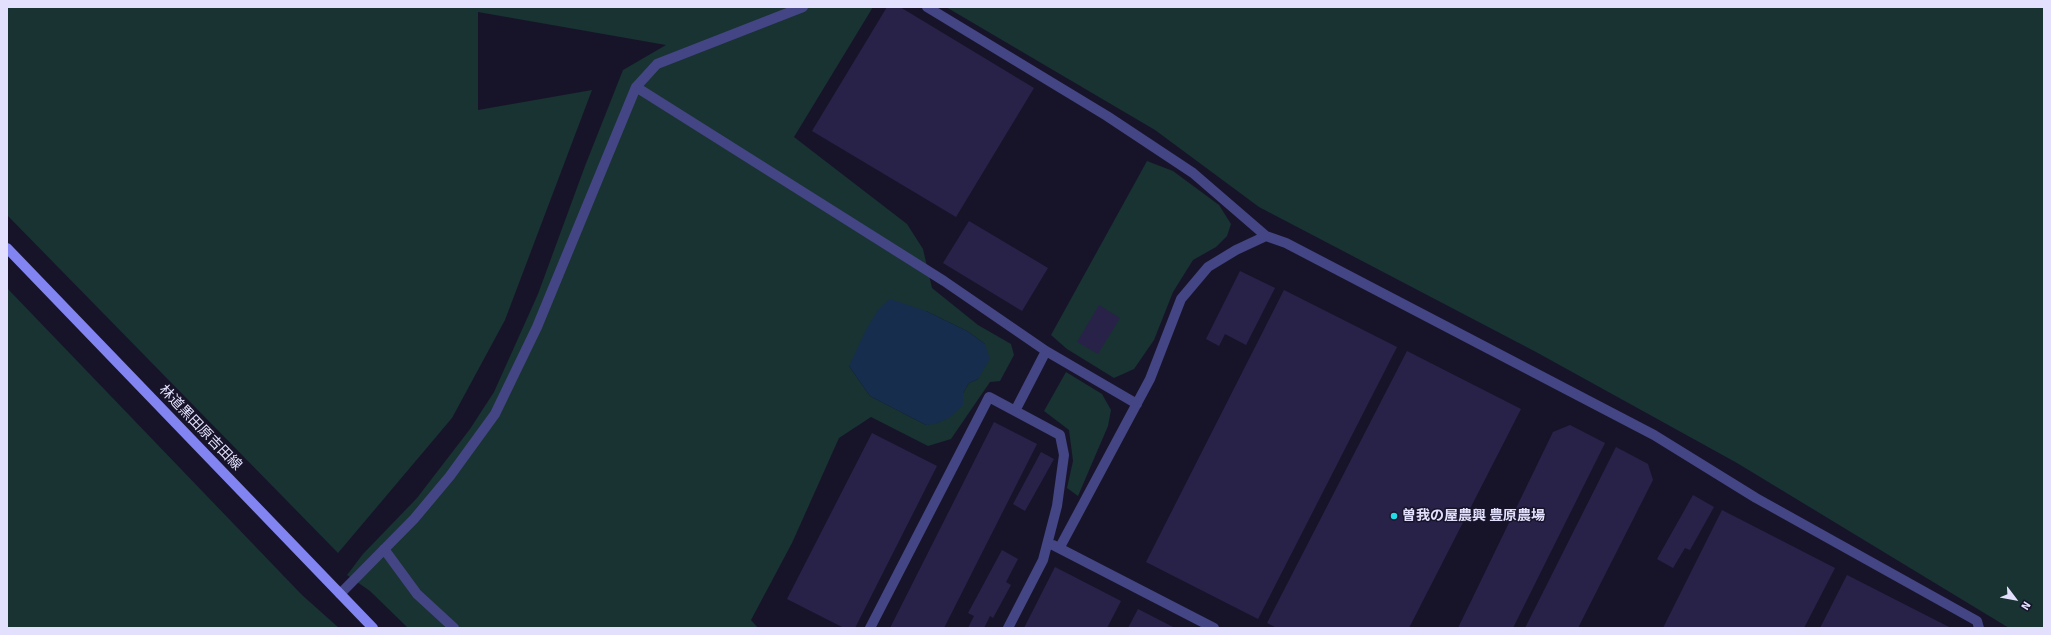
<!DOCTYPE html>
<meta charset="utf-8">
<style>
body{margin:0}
#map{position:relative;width:2051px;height:635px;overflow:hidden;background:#17142a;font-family:Signika,sans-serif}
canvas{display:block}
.frame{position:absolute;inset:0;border:8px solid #e2e0fc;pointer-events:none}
.north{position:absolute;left:1995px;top:579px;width:40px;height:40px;-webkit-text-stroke:3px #17142a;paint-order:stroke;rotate:122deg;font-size:11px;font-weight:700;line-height:16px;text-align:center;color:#e2e0fc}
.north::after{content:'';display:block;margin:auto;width:14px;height:18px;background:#e2e0fc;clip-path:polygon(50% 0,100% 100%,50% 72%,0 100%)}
</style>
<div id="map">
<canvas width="2051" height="635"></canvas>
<div class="frame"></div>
<div class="north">N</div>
</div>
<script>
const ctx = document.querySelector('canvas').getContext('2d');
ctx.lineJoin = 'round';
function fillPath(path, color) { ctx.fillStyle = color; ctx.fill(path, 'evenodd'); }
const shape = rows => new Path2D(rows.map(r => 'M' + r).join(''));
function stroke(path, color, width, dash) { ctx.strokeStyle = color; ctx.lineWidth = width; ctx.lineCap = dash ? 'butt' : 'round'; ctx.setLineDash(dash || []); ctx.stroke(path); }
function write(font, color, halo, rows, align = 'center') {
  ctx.font = font + ' Signika,"Noto Sans JP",sans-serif'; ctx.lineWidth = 3; ctx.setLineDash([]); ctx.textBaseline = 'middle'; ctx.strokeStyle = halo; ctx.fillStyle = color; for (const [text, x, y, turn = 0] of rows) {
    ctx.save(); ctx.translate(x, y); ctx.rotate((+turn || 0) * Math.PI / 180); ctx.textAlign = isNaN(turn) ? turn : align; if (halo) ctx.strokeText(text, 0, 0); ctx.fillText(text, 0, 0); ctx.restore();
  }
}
const green = shape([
 [7,7,873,7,794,137,907,224,923,249,932,288,978,325,1011,344,1014,355,1000,381,990,382,951,439,928,446,871,417,839,438,792,543,751,620,758,628,408,628,370,591,347,575,363,554,417,498,470,429,494,392,538,294,585,166,623,70,666,45,478,12,478,110,592,90,505,320,452,418,338,553,7,215],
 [926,311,967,331,985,344,978,379,969,383,963,393,926,425,870,396,849,366],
 [946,7,2044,7,2044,628,2009,628,1737,463,1536,352,1259,207,1155,130],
 [1147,161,1173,171,1219,205,1231,224,1227,236,1216,247,1193,260,1173,292,1154,340,1134,369,1114,378,1067,349,1051,335],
 [7,288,302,595,339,628,7,628],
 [1066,372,1102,394,1111,410,1108,426,1078,496,1067,488,1073,461,1069,430,1044,411]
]);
const water = shape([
 [890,299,926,311,967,331,985,344,990,359,978,379,969,383,963,393,963,405,949,418,935,424,926,425,870,396,849,366,867,328,878,310]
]);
const building = shape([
 [887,7,900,7,1034,88,956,217,812,131],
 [969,221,1048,268,1022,311,943,263],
 [1240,271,1275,288,1246,345,1225,334,1219,346,1206,339],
 [1284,290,1397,347,1258,619,1146,562],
 [1099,305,1120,318,1098,354,1077,342],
 [1407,351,1521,409,1409,628,1277,628,1267,623],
 [994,422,1037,444,944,628,890,628],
 [1570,425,1605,443,1513,628,1458,628,1553,432],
 [872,433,937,466,855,628,844,628,787,599],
 [1616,447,1648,464,1653,480,1578,628,1525,628],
 [1041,452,1054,459,1025,511,1013,504],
 [1693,495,1714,507,1690,550,1685,548,1673,568,1657,559],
 [1722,510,1835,568,1804,628,1663,628],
 [1002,550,1018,559,1006,582,1011,585,993,618,990,616,984,628,968,628,974,616,968,613],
 [1055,567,1121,601,1107,628,1024,628],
 [1847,575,1951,628,1820,628],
 [1138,609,1175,628,1128,628]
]);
const lane = shape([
 [927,7,1107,116,1193,173,1266,236],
 [636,87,944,281,1046,351,1137,404],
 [1015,411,1046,351],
 [1053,545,1214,628],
 [1060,547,1150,379,1181,299,1208,267,1236,250,1266,236,1286,243,1654,435,1756,498,1977,621,1979,628],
 [384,549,417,594,454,628],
 [340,594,414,519,450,476,495,414,537,327,636,87,657,64,803,7],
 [870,628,989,397,1060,435,1064,455,1057,506,1043,560,1008,628]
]);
const secondary = shape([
 [7,248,373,628]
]);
const markers = [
 [1394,516,4,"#21dce7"]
];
const streetNames = [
 ["林道黒田原吉田線",200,428,46]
];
const poiNames = [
 ["曽我の屋農興 豊原農場",1402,516]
];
fillPath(green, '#183331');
fillPath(water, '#162d4d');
fillPath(building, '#282249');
stroke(lane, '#444584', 10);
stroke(secondary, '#8284f1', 10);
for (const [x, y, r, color] of markers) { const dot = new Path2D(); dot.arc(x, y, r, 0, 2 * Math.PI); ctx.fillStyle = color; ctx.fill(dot); stroke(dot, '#17142a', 1.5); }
write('14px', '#e2e0fc', '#17142a', streetNames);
write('bold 14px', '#e2e0fc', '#17142a', poiNames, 'left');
</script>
